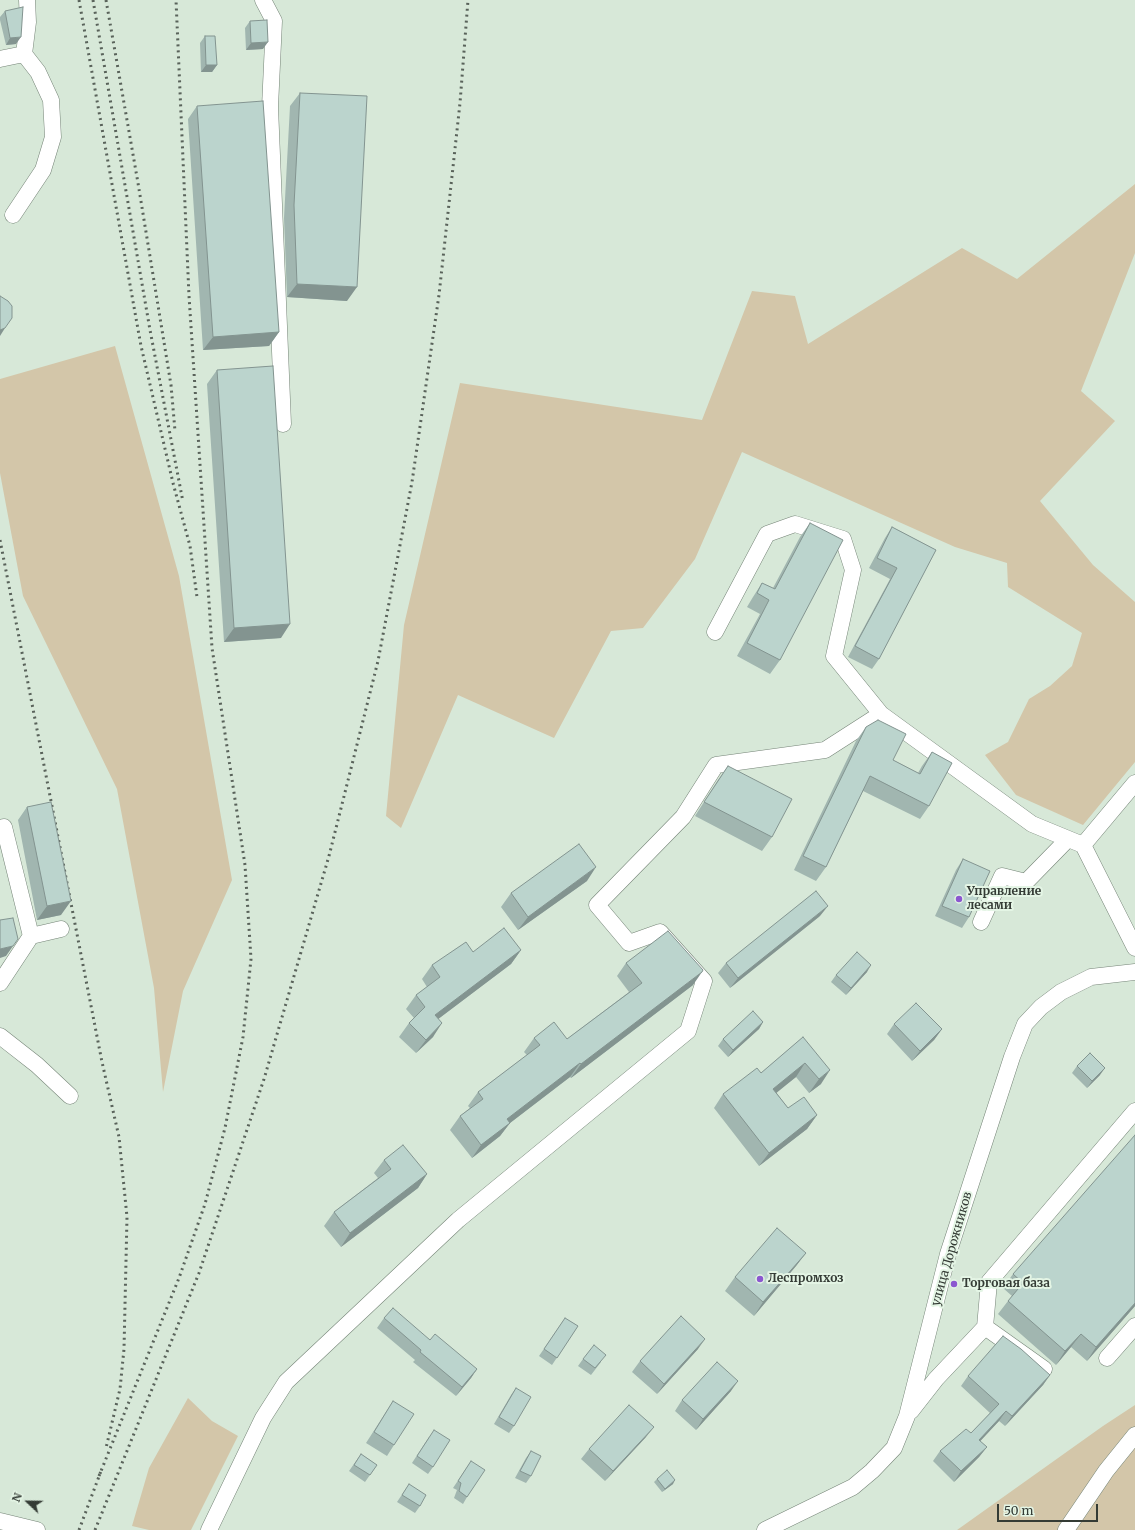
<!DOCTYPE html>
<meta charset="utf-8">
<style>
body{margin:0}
#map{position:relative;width:1135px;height:1530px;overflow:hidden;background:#d7e8d8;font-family:Merriweather,serif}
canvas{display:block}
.north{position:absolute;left:8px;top:1482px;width:40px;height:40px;-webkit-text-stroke:3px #e4f5e5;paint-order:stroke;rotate:292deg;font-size:11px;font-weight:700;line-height:16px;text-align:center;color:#343b35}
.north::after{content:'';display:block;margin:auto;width:14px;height:18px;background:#343b35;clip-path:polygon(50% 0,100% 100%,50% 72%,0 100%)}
.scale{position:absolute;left:997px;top:1504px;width:101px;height:18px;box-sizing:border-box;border:2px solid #343b35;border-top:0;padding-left:5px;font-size:12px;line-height:14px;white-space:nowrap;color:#343b35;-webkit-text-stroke:3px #e4f5e5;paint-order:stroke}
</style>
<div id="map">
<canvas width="1135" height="1530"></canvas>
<div class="north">N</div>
<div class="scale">50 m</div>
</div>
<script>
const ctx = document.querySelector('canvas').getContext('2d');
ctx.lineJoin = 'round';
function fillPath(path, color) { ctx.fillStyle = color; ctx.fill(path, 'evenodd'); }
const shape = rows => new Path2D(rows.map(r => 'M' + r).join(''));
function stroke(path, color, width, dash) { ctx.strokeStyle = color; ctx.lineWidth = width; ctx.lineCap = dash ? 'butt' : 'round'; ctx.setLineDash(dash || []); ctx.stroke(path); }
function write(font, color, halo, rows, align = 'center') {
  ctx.font = font + ' Merriweather,serif'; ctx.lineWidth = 4; ctx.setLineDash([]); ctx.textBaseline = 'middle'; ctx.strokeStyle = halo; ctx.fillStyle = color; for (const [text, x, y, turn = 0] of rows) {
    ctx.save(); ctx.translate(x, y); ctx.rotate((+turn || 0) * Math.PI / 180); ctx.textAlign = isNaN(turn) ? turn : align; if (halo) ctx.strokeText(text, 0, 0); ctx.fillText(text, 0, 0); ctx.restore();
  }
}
const green = shape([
 [1135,184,1135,253,1081,391,1115,421,1040,501,1093,565,1135,602,1135,762,1083,825,1016,795,985,755,1008,742,1029,699,1050,686,1072,666,1082,633,1008,587,1007,563,955,547,742,452,695,559,643,628,611,631,554,738,458,695,401,828,386,816,404,625,460,383,702,420,752,291,795,296,808,344,962,248,1017,279],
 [115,346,179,576,232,880,183,991,163,1092,154,988,117,789,23,596,0,473,0,379],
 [188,1398,212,1421,238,1436,191,1530,149,1530,132,1526,149,1468],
 [1135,1405,1135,1530,957,1530,1103,1426]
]);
const minor = shape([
 [263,0,274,21,270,107,283,424],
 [0,59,24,54],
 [13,215,43,170,53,137,51,100,38,72,24,54,28,22,27,0],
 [715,632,767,534,795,524,843,539,853,570,834,656,881,714],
 [1135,783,1083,845,1135,948],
 [4,827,31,936],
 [981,922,1002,876,1026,882,1068,839],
 [0,983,31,936,61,929],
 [0,1036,37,1065,70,1096],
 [985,1327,989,1282,1135,1111],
 [1107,1358,1135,1326],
 [911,1411,936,1379,985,1327,1044,1369],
 [0,1521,37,1530],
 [209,1530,263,1418,286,1382,458,1220,688,1031,704,981,660,932,629,943,597,905,683,817,716,765,825,750,881,714,1032,824,1083,845],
 [765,1530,853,1487,872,1471,894,1448,907,1416,948,1254,1012,1057,1025,1024,1041,1007,1061,992,1091,977,1135,972],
 [1066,1530,1106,1471,1135,1435]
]);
const rail = shape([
 [79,0,141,346,173,483,190,546,197,597],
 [93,0,150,330,183,502],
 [106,0,138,183,171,385,175,431],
 [0,540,102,1062,119,1137,127,1217,124,1349,120,1389,106,1448],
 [99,1476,179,1278,205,1204,225,1128,243,1037,251,959,245,865,212,648,189,296,176,0],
 [79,1530,101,1471],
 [95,1530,199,1273,264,1079,329,856,378,661,412,482,439,295,460,103,468,0]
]);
const wall = shape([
 [5,11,16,44,6,45,0,20,0,17],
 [250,21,263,49,246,50,245,28],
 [205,36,217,65,212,72,201,72,200,43],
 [300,93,347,301,287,297,284,218,290,106],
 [197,106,279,332,269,346,203,350,188,119],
 [217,370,281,638,224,642,207,384],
 [810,523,780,660,770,674,737,656,760,614,747,607,753,597,762,583,773,588,800,537],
 [892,527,936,550,879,659,872,669,848,657,890,579,869,568,885,538],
 [866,727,893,760,918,773,922,766,932,752,929,806,920,819,863,791,826,867,816,881,794,870,856,741],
 [728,766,772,837,762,851,695,816,718,780],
 [27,807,61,915,37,920,18,820],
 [963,859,969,917,962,928,935,916,956,870],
 [587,881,518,930,501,907,511,893],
 [820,916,730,988,718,973,726,963],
 [521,950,511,964,438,1019,433,1037,416,1053,399,1037,409,1023,414,1018,406,1009,416,995,427,987,422,979,432,965,473,952],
 [626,963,693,985,571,1078,570,1077,510,1123,500,1136,472,1158,450,1130,460,1116,470,1108,468,1106,478,1092,527,1055,524,1052,534,1038,567,1039,629,992,617,976],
 [867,972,846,995,831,982,836,975],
 [763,1022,759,1029,728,1057,718,1046,723,1039],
 [894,1024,942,1029,934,1040,912,1061,887,1034],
 [803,1037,821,1084,809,1093,796,1077,776,1092,788,1108,817,1115,807,1129,759,1166,714,1108,723,1094,761,1073],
 [1077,1066,1100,1075,1087,1088,1072,1073],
 [384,1160,427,1174,418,1188,341,1247,324,1226,334,1212,378,1178,374,1173],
 [806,1253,796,1266,754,1316,725,1291,735,1277],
 [1013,1274,1135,1306,1087,1361,1071,1347,1056,1365,998,1314,1008,1301,1012,1296,1003,1288],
 [384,1318,430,1340,477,1369,471,1378,456,1396,413,1362,415,1360,377,1328],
 [565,1318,578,1326,552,1365,539,1356],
 [698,1349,657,1394,632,1372,640,1361],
 [583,1359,601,1362,591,1375,578,1366],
 [1050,1375,1043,1385,1005,1426,999,1421,980,1441,987,1447,979,1457,954,1482,933,1461,940,1451,971,1433,990,1413,961,1386,968,1376],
 [516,1388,514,1426,509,1433,494,1424,511,1395],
 [731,1391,696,1430,675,1411,682,1400],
 [393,1401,394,1445,387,1456,366,1443],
 [429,1437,433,1467,428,1474,412,1463],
 [646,1437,605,1481,581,1459,589,1449],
 [531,1451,531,1476,526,1483,515,1478,526,1458],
 [361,1454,377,1465,365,1482,349,1471],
 [471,1461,467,1497,463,1504,454,1498,457,1490,453,1488],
 [657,1479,673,1484,662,1492,654,1482],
 [409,1484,420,1506,415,1513,397,1502]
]);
const shadedWall = shape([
 [21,37,16,44,6,45,10,38],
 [268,42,263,49,246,50,251,43],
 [206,65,217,65,212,72,201,72],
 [297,284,357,287,347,301,287,297],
 [5,328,0,336,0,330],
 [279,332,269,346,203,350,213,337],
 [290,624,281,638,224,642,234,628],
 [596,867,587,881,518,930,528,917],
 [71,901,61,915,37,920,47,906],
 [828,906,820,916,730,988,738,978],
 [13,946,6,956,0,958,0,949],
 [521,950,511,964,425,1029,435,1015],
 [871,965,867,972,846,995,851,988],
 [702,972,693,985,571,1078,581,1064],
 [763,1022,759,1029,728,1057,733,1050],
 [442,1023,433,1037,416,1053,426,1040],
 [942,1029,934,1040,912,1061,920,1051],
 [580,1063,570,1077,510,1123,500,1136,472,1158,481,1145,507,1119],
 [805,1063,796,1077,764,1103,773,1089],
 [1105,1068,1100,1075,1087,1088,1092,1081],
 [830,1070,821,1084,809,1093,819,1079],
 [817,1115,807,1129,759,1166,769,1153],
 [427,1174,418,1188,341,1247,350,1233],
 [806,1253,796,1266,754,1316,763,1302],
 [1135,1303,1135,1306,1087,1361,1096,1347],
 [1081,1334,1071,1347,1056,1365,1065,1351],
 [705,1339,698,1349,657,1394,664,1384],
 [477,1369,471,1378,456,1396,462,1387],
 [1050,1375,1043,1385,1005,1426,1012,1416],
 [738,1381,731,1391,696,1430,703,1419],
 [1006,1411,999,1421,972,1450,979,1440],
 [654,1427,646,1437,605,1481,613,1471],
 [987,1447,979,1457,954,1482,961,1471],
 [675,1480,673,1484,662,1492,665,1489]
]);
const building = shape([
 [23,7,21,37,10,38,5,11,23,7],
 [267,20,268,42,251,43,250,21,267,20],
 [205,36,215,36,217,65,206,65,205,36],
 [300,93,367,96,357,287,297,284,294,205,300,93],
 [263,101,279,332,213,337,197,106,263,101],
 [0,296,8,301,12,306,12,318,5,328,0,330,0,296],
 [273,366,290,624,234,628,217,370,273,366],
 [810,523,843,540,780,660,747,643,769,600,757,593,762,583,775,589,810,523],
 [892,527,936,550,879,659,855,646,897,568,877,558,892,527],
 [878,720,906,734,893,760,920,774,932,752,952,763,929,806,870,776,826,867,803,856,866,727,878,720],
 [728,766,792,799,772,837,704,802,728,766],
 [51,802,71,901,47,906,27,807,51,802],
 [579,844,596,867,528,917,511,893,579,844],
 [963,859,990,871,969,917,942,906,963,859],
 [816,891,828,906,738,978,726,963,816,891],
 [13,918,18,939,13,946,0,949,0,920,13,918],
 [504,928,521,950,435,1015,442,1023,426,1040,409,1023,425,1007,416,995,440,977,432,965,466,942,473,952,504,928],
 [668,931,703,970,702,972,581,1064,580,1063,507,1119,510,1123,481,1145,460,1116,483,1099,478,1092,540,1045,534,1038,554,1022,567,1039,642,983,626,963,668,931],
 [857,952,871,965,851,988,836,975,857,952],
 [916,1003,942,1029,920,1051,894,1024,916,1003],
 [753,1011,763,1022,733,1050,723,1039,753,1011],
 [803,1037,830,1070,819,1079,805,1063,773,1089,788,1108,804,1097,817,1115,769,1153,723,1094,757,1068,761,1073,803,1037],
 [1090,1053,1105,1068,1092,1081,1077,1066,1090,1053],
 [1135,1135,1135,1303,1096,1347,1081,1334,1065,1351,1008,1301,1023,1283,1013,1274,1135,1135],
 [403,1145,427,1174,350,1233,334,1212,391,1169,384,1160,403,1145],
 [777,1228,806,1253,763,1302,735,1277,777,1228],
 [393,1308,430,1340,435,1334,477,1369,462,1387,420,1352,421,1350,384,1318,393,1308],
 [681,1316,705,1339,664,1384,640,1361,681,1316],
 [565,1318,578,1326,557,1358,544,1349,565,1318],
 [1003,1336,1021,1349,1050,1375,1012,1416,1006,1411,979,1440,987,1447,961,1471,940,1451,966,1429,971,1433,999,1404,968,1376,1003,1336],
 [594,1345,606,1355,595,1368,583,1359,594,1345],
 [717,1362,738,1381,703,1419,682,1400,717,1362],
 [516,1388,531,1397,514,1426,499,1417,516,1388],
 [393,1401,414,1414,394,1445,374,1432,393,1401],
 [629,1405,654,1427,613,1471,589,1449,629,1405],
 [434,1430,450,1440,433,1467,417,1456,434,1430],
 [531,1451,541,1456,531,1476,520,1471,531,1451],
 [361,1454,377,1465,370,1475,354,1465,361,1454],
 [471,1461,485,1470,467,1497,459,1491,461,1483,458,1481,471,1461],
 [667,1470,675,1480,665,1489,657,1479,667,1470],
 [409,1484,426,1495,420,1506,402,1495,409,1484]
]);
const markers = [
 [959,899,4,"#8b57d0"],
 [760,1279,4,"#8b57d0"],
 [954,1284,4,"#8b57d0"]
];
const poiNames = [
 ["Управление",967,892],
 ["лесами",967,906],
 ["Леспромхоз",768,1279],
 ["Торговая база",962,1284]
];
const streetNames = [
 ["улица Дорожников",952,1249,-74]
];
fillPath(green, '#d3c6a9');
stroke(minor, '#758477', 17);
stroke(minor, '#fff', 16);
stroke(rail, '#59625a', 3, [2, 4]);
fillPath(wall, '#a1b6b0');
fillPath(shadedWall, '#839490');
fillPath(building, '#bbd4cd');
stroke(building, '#839490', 1);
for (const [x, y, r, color] of markers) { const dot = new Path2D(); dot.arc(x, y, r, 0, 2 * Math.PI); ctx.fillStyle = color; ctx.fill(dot); stroke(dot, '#e4f5e5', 1.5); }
write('bold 12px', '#343b35', '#e4f5e5', poiNames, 'left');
write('12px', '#343b35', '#e4f5e5', streetNames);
</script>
